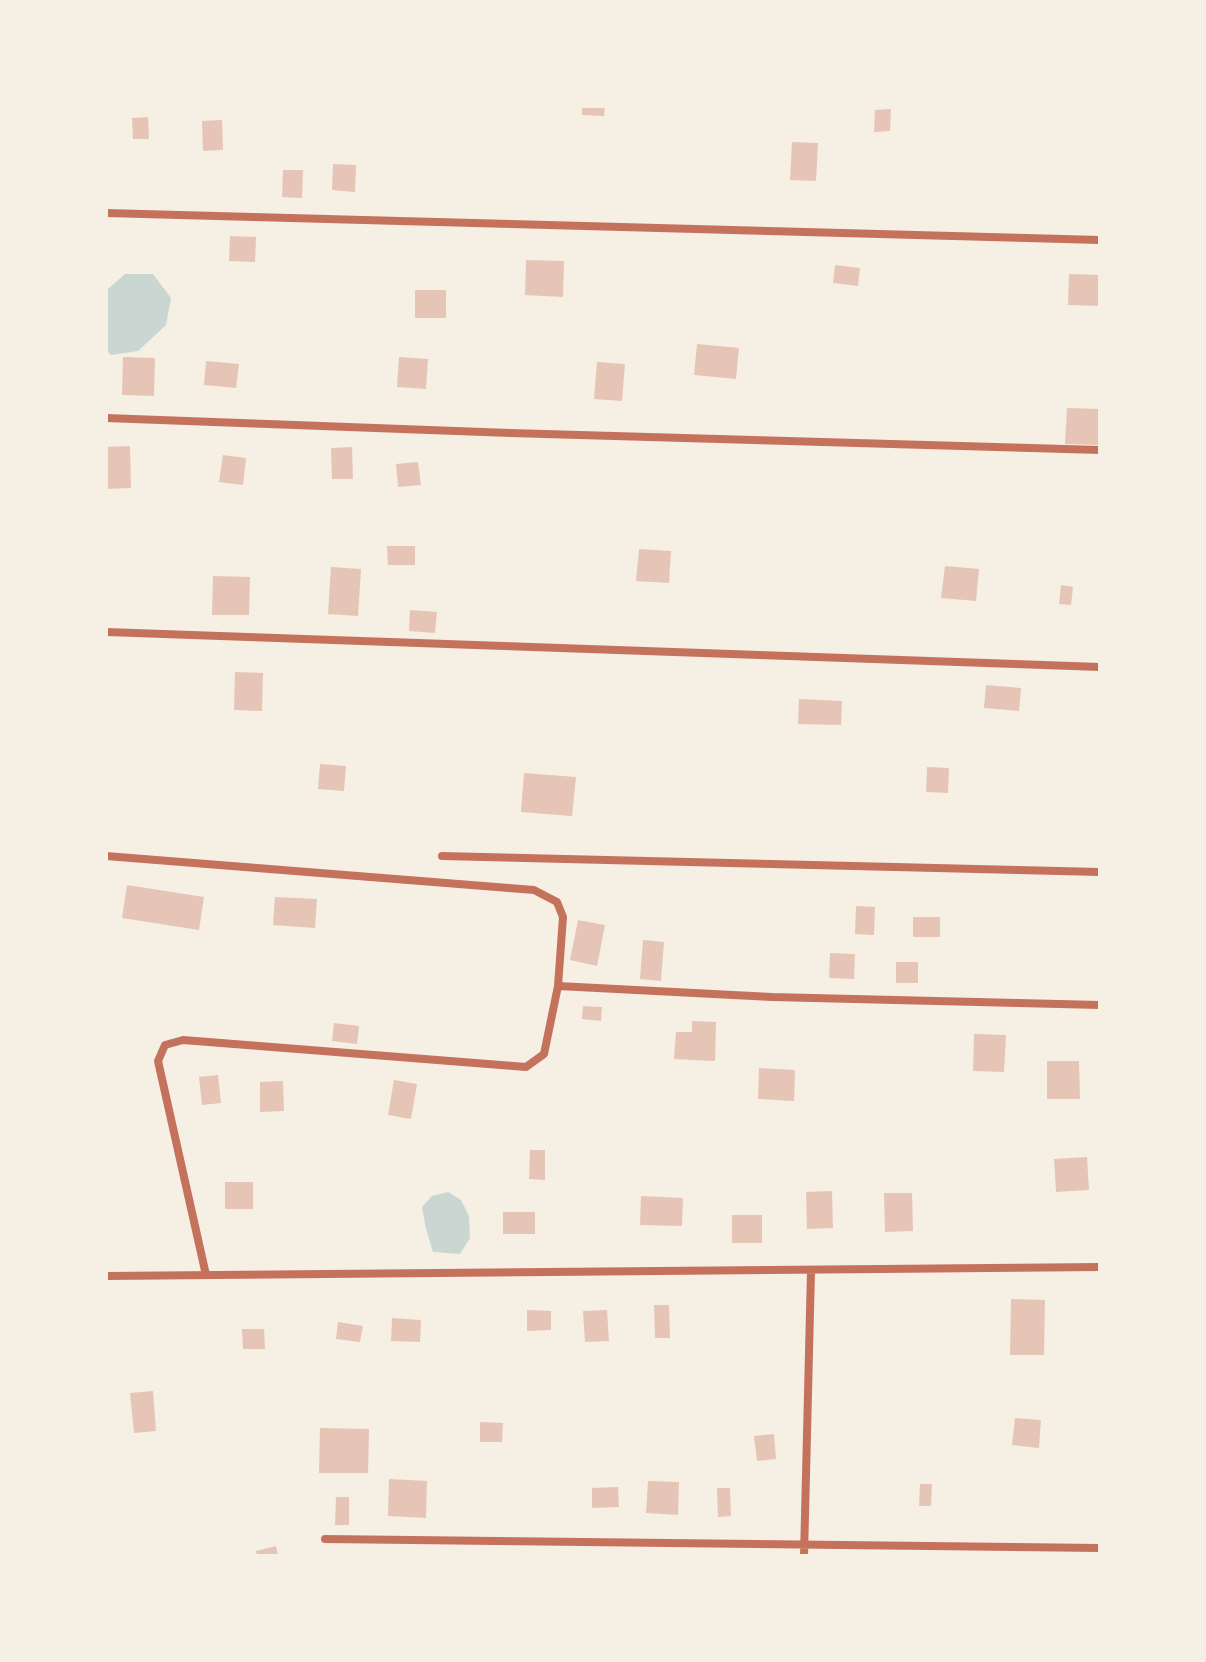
<!DOCTYPE html>
<style>
body{margin:0}
#map{position:relative;width:1206px;height:1662px;overflow:hidden;background:#f6efe4;font-family:"DM Sans",sans-serif}
canvas{display:block}
.frame{position:absolute;inset:0;border:108px solid #f6efe4;pointer-events:none}
</style>
<div id="map">
<canvas width="1206" height="1662"></canvas>
<div class="frame"></div>
</div>
<script>
const ctx = document.querySelector('canvas').getContext('2d');
ctx.lineJoin = 'round';
function fillPath(path, color) { ctx.fillStyle = color; ctx.fill(path, 'evenodd'); }
const shape = rows => new Path2D(rows.map(r => 'M' + r).join(''));
function stroke(path, color, width, dash) { ctx.strokeStyle = color; ctx.lineWidth = width; ctx.lineCap = dash ? 'butt' : 'round'; ctx.setLineDash(dash || []); ctx.stroke(path); }
const water = shape([
 [125,274,153,274,171,298,166,325,138,351,111,355,106,350,106,295,108,289],
 [448,1192,461,1200,469,1216,470,1238,460,1254,433,1252,426,1229,422,1207,432,1196]
]);
const building = shape([
 [582,106,605,106,604,116,582,115],
 [891,109,890,131,874,132,875,110],
 [148,117,149,139,133,139,132,118],
 [222,120,223,150,203,151,202,121],
 [792,142,818,143,816,181,790,180],
 [333,164,356,165,355,192,332,190],
 [283,170,303,170,302,198,282,197],
 [230,236,256,237,255,262,229,261],
 [526,260,564,261,563,297,525,295],
 [835,265,860,268,858,286,833,283],
 [1069,274,1100,275,1100,306,1068,305],
 [415,290,446,290,446,318,415,318],
 [697,344,739,348,736,379,694,375],
 [123,357,155,358,154,396,122,395],
 [399,357,428,359,426,389,397,387],
 [206,361,239,364,236,388,204,385],
 [597,362,625,364,622,401,594,399],
 [1067,408,1100,409,1100,445,1065,444],
 [130,446,131,488,106,489,106,447],
 [352,447,353,479,332,479,331,448],
 [223,455,246,458,243,485,219,482],
 [418,462,421,485,398,487,396,464],
 [387,546,415,546,415,565,388,565],
 [639,549,671,551,669,583,636,581],
 [945,566,979,569,976,601,941,598],
 [331,567,361,569,358,616,328,614],
 [213,576,250,577,249,615,212,615],
 [1061,585,1073,587,1071,605,1059,604],
 [410,610,437,612,435,633,409,631],
 [235,672,263,673,262,711,234,710],
 [986,685,1021,688,1019,711,984,708],
 [799,699,842,701,841,725,798,724],
 [320,764,346,766,344,791,318,789],
 [927,767,949,768,948,793,926,792],
 [524,773,576,777,572,816,521,812],
 [127,885,204,897,199,930,122,918],
 [275,897,317,899,315,928,273,925],
 [856,906,875,907,874,935,855,934],
 [913,917,940,917,940,937,913,937],
 [578,920,605,925,597,966,570,960],
 [643,940,664,942,661,981,640,979],
 [830,953,855,954,854,979,829,978],
 [896,962,918,962,918,983,896,983],
 [583,1006,602,1007,601,1021,582,1019],
 [692,1021,716,1022,715,1061,674,1059,676,1032,692,1032],
 [334,1023,359,1026,357,1044,332,1041],
 [974,1034,1006,1035,1004,1072,973,1071],
 [1047,1061,1079,1061,1080,1099,1047,1099],
 [759,1068,795,1070,794,1101,758,1099],
 [218,1075,221,1103,202,1105,199,1077],
 [394,1080,417,1084,411,1119,388,1115],
 [283,1081,284,1111,260,1112,260,1082],
 [530,1150,545,1150,545,1180,529,1179],
 [1087,1157,1089,1190,1056,1192,1054,1159],
 [225,1182,253,1182,253,1209,225,1209],
 [832,1191,833,1228,807,1229,806,1192],
 [884,1193,912,1193,913,1231,885,1232],
 [641,1196,683,1198,682,1226,640,1225],
 [503,1212,535,1212,535,1234,503,1234],
 [732,1215,762,1215,762,1243,732,1243],
 [1011,1299,1045,1300,1044,1355,1010,1355],
 [654,1305,669,1305,670,1338,655,1338],
 [527,1310,551,1311,551,1330,527,1331],
 [607,1310,609,1341,585,1342,583,1311],
 [392,1318,421,1320,420,1342,391,1341],
 [338,1322,363,1326,360,1342,336,1339],
 [242,1329,264,1329,265,1349,243,1349],
 [153,1391,156,1431,134,1433,130,1393],
 [1015,1418,1041,1420,1039,1448,1012,1445],
 [480,1422,503,1423,502,1442,480,1442],
 [320,1428,369,1429,368,1473,319,1473],
 [774,1434,776,1459,757,1461,754,1436],
 [389,1479,427,1481,426,1518,388,1516],
 [648,1481,679,1482,678,1515,646,1513],
 [920,1484,932,1484,931,1506,919,1506],
 [618,1487,619,1507,592,1508,592,1488],
 [717,1488,730,1488,731,1516,718,1517],
 [336,1497,349,1497,349,1525,335,1525],
 [276,1546,278,1556,257,1556,256,1551]
]);
const minor = shape([
 [106,213,1100,240],
 [106,418,510,433,1100,450],
 [106,632,1100,667],
 [106,856,534,890,557,902,563,917,558,986,544,1054,526,1067,183,1040,165,1045,158,1061,206,1275],
 [442,856,1100,872],
 [558,986,772,997,1100,1005],
 [106,1276,1100,1267],
 [325,1539,1100,1548],
 [804,1556,811,1271]
]);
fillPath(water, '#c9d6d2');
fillPath(building, '#e6c5b7');
stroke(minor, '#c5725c', 8);
</script>
